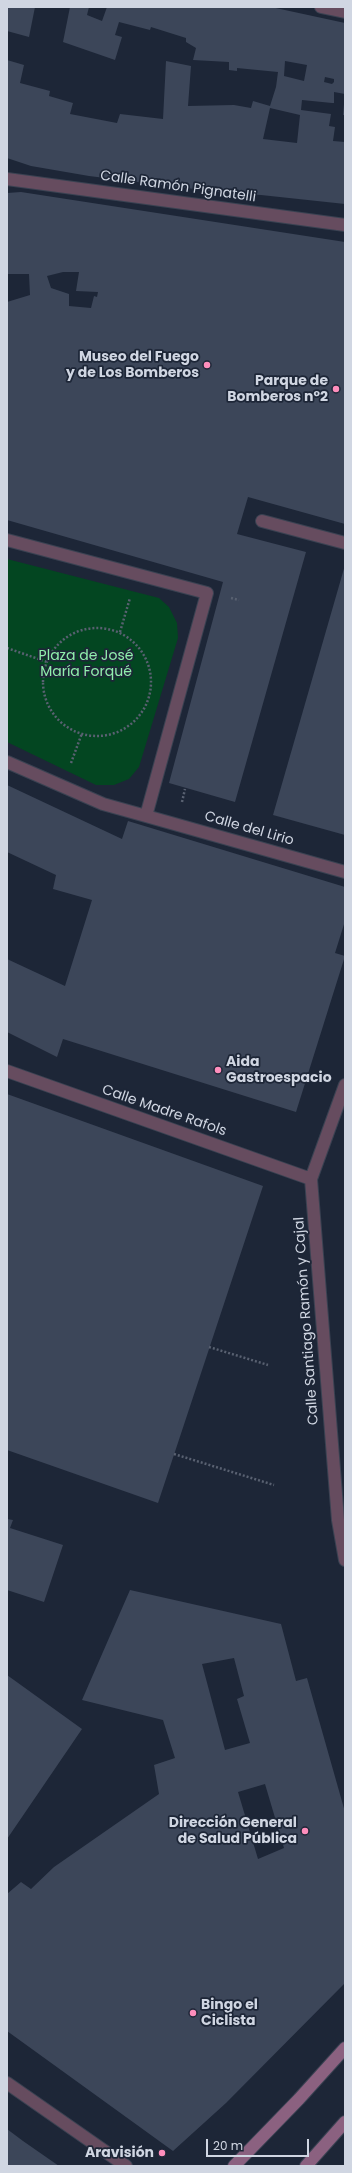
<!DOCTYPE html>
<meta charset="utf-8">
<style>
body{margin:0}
#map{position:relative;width:352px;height:2173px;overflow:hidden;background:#1d2637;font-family:Poppins,sans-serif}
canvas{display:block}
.frame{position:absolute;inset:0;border:8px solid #d0d6e2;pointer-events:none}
.scale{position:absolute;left:206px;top:2139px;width:103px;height:18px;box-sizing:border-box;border:2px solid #d0d6e2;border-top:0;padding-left:5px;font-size:12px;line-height:14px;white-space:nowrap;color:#d0d6e2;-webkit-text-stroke:3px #1d2637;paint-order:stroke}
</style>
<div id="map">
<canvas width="352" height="2173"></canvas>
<div class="frame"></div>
<div class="scale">20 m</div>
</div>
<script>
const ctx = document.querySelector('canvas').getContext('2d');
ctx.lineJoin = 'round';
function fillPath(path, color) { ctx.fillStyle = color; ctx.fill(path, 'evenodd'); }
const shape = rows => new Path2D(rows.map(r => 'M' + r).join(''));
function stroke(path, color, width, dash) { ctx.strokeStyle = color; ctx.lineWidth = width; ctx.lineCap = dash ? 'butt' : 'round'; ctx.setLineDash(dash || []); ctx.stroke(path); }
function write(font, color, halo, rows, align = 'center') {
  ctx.font = font + ' Poppins,sans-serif'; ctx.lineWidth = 3.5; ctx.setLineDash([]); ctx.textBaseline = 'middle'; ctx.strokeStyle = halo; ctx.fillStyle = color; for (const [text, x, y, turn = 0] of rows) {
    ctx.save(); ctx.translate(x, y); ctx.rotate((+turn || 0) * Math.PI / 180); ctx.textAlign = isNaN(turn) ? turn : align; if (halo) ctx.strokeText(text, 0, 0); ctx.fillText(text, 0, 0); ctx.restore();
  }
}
const green = shape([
 [7,559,159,598,169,607,177,623,178,638,139,767,129,779,114,785,96,785,7,742]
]);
const building = shape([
 [7,7,35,7,29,37,7,31],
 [70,7,89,7,87,15,102,21,107,7,271,7,345,23,345,94,334,92,334,103,332,103,302,100,301,110,331,114,329,126,335,127,333,141,345,142,345,204,261,195,226,193,89,176,31,166,7,158,7,60,24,65,20,83,50,91,49,96,73,103,70,114,117,123,120,114,163,119,166,61,191,66,188,106,234,105,251,108,253,101,270,106,276,87,278,72,237,68,237,71,229,70,229,62,193,60,196,48,186,42,186,38,151,27,150,30,119,22,115,35,122,37,115,60,63,42],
 [285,61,307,65,304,81,284,76],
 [325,77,334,79,334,82,332,84,324,82],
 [270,108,300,115,297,143,263,139],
 [344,104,345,104,345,115,343,115],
 [21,192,345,242,345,524,248,497,237,534,306,552,235,802,169,783,223,582,7,520,7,302,30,295,29,274,7,274,7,193],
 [63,272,79,272,76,291,98,292,97,297,94,296,91,308,69,306,69,294,51,288,47,276],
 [345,565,345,835,273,815],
 [7,785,122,839,128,821,345,887,345,921,335,953,345,956,296,1112,63,1039,57,1057,7,1032,7,959,65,986,92,900,53,889,56,875,7,852],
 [7,1094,263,1186,158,1503,7,1450],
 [7,1519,13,1520,10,1528,63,1545,44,1602,7,1590],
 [130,1590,281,1624,296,1681,307,1678,345,1812,345,1983,226,2103,173,2151,7,2031,7,1894,21,1882,31,1889,54,1867,159,1794,154,1765,175,1758,163,1720,82,1700],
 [234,1658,244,1696,237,1699,250,1743,225,1750,202,1664],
 [265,1784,284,1848,258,1859,238,1792],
 [7,1675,82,1729,7,1839],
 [7,2129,23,2141,59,2166,7,2166]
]);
const path = shape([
 [231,598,239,600],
 '43 682a54 54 0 1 1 108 0a54 54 0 1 1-108 0Z',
 [120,632,130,598],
 [7,648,47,662],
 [71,763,82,733],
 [182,802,185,789],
 [209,1347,268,1365],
 [174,1454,274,1485]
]);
const street = shape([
 [321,7,345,12],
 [7,179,345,225],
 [262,521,345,543],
 [7,540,207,593,146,816,103,804,7,762],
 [146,816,345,872],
 [7,1071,311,1179],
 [345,1085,311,1179,338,1520,345,1560],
 [7,2083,126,2166]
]);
const secondary = shape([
 [234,2166,299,2099,345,2048],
 [306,2166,345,2122]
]);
const markers = [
 [207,365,4,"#fe8ebc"],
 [336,389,4,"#fe8ebc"],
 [218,1070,4,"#fe8ebc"],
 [305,1831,4,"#fe8ebc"],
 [193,2013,4,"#fe8ebc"],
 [162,2153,4,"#fe8ebc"]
];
const streetNames = [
 ["Calle Ramón Pignatelli",178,187,8],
 ["Calle del Lirio",249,829,16],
 ["Calle Madre Rafols",164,1111,19],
 ["Calle Santiago Ramón y Cajal",307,1321,-94]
];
const poiNames = [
 ["Museo del Fuego",199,357],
 ["y de Los Bomberos",199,373],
 ["Parque de",328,381],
 ["Bomberos n°2",328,397],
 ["Aida",226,1062,"left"],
 ["Gastroespacio",226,1078,"left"],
 ["Dirección General",297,1823],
 ["de Salud Pública",297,1839],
 ["Bingo el",201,2005,"left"],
 ["Ciclista",201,2021,"left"],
 ["Aravisión",154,2153]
];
const parkNames = [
 ["Plaza de José",86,656],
 ["María Forqué",86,672]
];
fillPath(green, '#034621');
fillPath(building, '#3c4659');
stroke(street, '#3a4252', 14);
stroke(secondary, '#3a4252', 14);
stroke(path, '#596171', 2.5, [2, 2]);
stroke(street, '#664c5f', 12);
stroke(secondary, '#8b6180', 12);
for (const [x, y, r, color] of markers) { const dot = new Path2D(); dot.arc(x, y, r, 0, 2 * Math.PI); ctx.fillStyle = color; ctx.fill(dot); stroke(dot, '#1d2637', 1.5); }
write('14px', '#d0d6e2', '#1d2637', streetNames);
write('bold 14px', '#d0d6e2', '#1d2637', poiNames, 'right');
write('14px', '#90efac', '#1d2637', parkNames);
</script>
